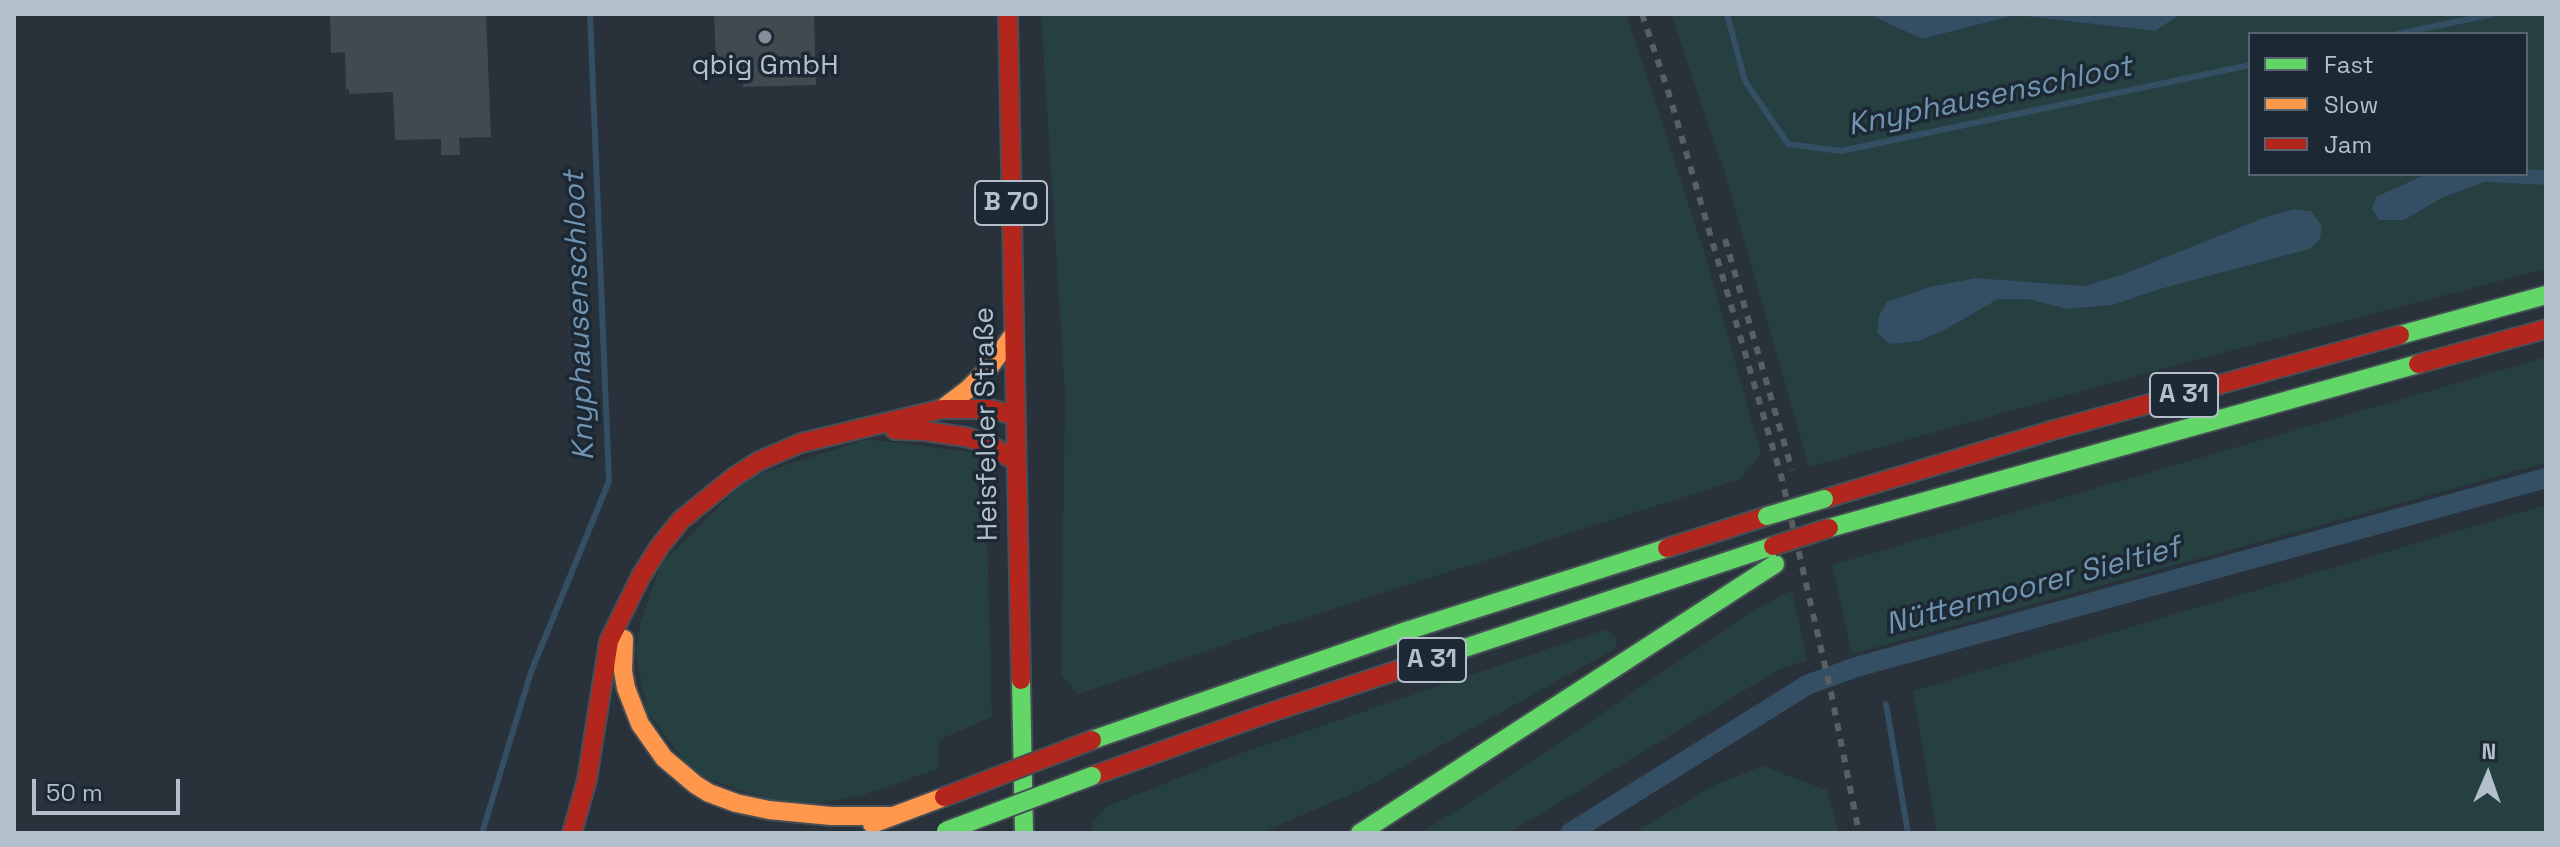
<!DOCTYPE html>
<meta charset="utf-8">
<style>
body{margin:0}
#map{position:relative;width:2560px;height:847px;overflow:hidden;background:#29323a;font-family:"Space Grotesk",sans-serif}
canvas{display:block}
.frame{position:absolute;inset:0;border:16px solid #b3bfcb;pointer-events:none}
.legend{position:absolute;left:2248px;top:32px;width:280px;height:144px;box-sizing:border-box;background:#1c2935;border:2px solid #586571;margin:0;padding:10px 14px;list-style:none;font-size:24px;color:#b3bfcb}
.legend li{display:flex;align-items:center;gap:16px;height:40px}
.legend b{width:40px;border:2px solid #586571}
.north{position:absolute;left:2448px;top:735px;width:80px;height:80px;-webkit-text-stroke:6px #1c2935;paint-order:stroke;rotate:2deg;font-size:22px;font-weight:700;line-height:32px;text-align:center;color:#b3bfcb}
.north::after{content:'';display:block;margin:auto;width:28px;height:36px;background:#b3bfcb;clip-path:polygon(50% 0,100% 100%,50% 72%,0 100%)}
.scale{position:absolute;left:32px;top:779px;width:148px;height:36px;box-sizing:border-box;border:4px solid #b3bfcb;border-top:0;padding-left:10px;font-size:24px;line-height:28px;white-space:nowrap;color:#b3bfcb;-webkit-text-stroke:6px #1c2935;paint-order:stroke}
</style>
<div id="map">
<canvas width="2560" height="847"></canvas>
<div class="frame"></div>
<ul class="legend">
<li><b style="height:10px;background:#63d668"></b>Fast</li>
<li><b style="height:10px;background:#ff974d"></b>Slow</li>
<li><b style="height:10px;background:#b3261e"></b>Jam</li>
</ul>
<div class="north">N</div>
<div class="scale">50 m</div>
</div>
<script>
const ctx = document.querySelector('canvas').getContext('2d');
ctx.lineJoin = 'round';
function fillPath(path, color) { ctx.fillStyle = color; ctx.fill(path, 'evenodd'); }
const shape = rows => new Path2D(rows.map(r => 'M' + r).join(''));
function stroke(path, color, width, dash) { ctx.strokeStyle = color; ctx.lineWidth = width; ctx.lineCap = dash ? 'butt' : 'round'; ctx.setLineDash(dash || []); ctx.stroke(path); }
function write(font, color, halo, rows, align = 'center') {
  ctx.font = font + ' "Space Grotesk",sans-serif'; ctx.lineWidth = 7; ctx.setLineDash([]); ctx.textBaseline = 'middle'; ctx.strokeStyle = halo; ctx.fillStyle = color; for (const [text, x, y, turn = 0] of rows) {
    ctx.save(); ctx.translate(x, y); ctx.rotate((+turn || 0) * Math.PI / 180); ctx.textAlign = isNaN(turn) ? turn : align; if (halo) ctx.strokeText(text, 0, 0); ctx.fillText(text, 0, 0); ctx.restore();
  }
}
const green = shape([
 [1041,14,1626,14,1704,251,1761,454,1740,479,1273,628,1078,694,1061,675,1065,394],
 [1671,14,1868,14,1922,39,2015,15,2155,31,2181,14,2546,14,2546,170,2526,169,2526,34,2250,34,2250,174,2426,174,2394,188,2404,220,2444,197,2464,187,2484,182,2546,185,2546,269,2183,363,1809,467,1725,173],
 [2293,209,2160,289,2113,305,2067,309,2027,299,1998,299,1978,309,1887,302,1929,287,1976,278,2084,286,2121,275,2268,216],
 [2546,357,2546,463,1852,654,1832,565],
 [867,439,977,453,985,463,992,717,939,740,938,769,862,795,816,804,781,804,694,774,646,710,636,652,640,624,661,564,749,477],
 [2546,505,2546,833,1937,833,1913,691],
 [1792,590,1807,660,1778,670,1509,833,1421,833,1487,791,1755,610],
 [1606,629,1617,639,1615,649,1363,789,1261,833,1093,833,1092,824,1105,807,1239,754],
 [1762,766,1827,790,1839,833,1633,833,1713,786]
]);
const water = shape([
 [1868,14,2181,14,2155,31,2015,15,1922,39],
 [2526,169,2546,170,2546,185,2484,182,2444,197,2404,220,2379,220,2372,209,2376,197,2426,174,2526,174],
 [2293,209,2311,211,2322,226,2320,239,2309,249,2160,289,2113,305,2067,309,2027,299,1998,299,1948,328,1919,341,1889,344,1877,332,1879,316,1887,302,1929,287,1976,278,2084,286,2121,275,2268,216]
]);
const stream = shape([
 [1727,14,1745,81,1788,144,1841,151,2250,65],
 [2398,34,2493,14],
 [1886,704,1908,833],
 [482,833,531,672,609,481,590,14]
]);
const canal = shape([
 [1570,833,1807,685,1856,667,2546,478]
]);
const building = shape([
 [343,14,486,14,491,137,459,138,460,155,441,155,441,139,395,140,393,92,349,94,349,89,346,89,345,52,331,53,330,16],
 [714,14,814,14,816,85,743,87,743,61,716,61]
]);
const fast = shape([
 [2400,335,2546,295],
 [1829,528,2418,364],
 [1407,667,1773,546],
 [1021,680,1024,833],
 [1092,740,1406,631,1667,548],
 [1360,833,1775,564]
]);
const slow = shape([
 [942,409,967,390,989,368,1013,335],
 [624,639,623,671,626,688,640,724,664,758,696,785,709,793,736,803,769,810,831,816,893,816],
 [872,824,944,797]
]);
const jam = shape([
 [1008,14,1021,680],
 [2418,364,2546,329],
 [895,430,924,431,966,437,989,444,1015,461],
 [1824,499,2050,431,2400,335],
 [1667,548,1767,516],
 [1092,776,1260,716,1407,667],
 [572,833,587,780,609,641,641,576,660,546,681,520,734,477,759,461,801,443,942,409,990,409,1014,415]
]);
const rail = shape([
 [1642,14,1669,94,1782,479,1831,692,1859,833],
 [1725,239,1792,470]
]);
const fastBridge = shape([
 [1767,516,1824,499],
 [946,831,1092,776]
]);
const jamBridge = shape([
 [1773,546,1829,528],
 [944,797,1092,740]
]);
const markers = [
 [765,37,8,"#838e98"]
];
const shields = [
 [1011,203,72],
 [2184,395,68],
 [1432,660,68]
];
const shieldNames = [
 ["B 70",1011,203],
 ["A 31",2184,395],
 ["A 31",1432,660]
];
const poiNames = [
 ["qbig GmbH",765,66]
];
const streetNames = [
 ["Heisfelder Straße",987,424,-91]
];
const waterNames = [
 ["Knyphausenschloot",1990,97,-12],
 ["Knyphausenschloot",580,316,-92],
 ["Nüttermoorer Sieltief",2033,587,-15]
];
fillPath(green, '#263f40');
fillPath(water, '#344e64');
stroke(stream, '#344e64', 6);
stroke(canal, '#344e64', 20);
fillPath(building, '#42494f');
stroke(fast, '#474f56', 22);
stroke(slow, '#474f56', 22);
stroke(jam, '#474f56', 22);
stroke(fast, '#63d668', 18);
stroke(slow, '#ff974d', 18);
stroke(jam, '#b3261e', 18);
stroke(rail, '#585f65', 6, [8, 8]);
stroke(fastBridge, '#464e55', 22, []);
stroke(jamBridge, '#464e55', 22, []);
stroke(fastBridge, '#63d668', 18);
stroke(jamBridge, '#b3261e', 18);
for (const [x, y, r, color] of markers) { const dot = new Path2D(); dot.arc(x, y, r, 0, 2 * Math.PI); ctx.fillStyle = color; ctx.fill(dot); stroke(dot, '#1c2935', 3); }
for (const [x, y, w] of shields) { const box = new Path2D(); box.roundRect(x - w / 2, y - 22, w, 44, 6); ctx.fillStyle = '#1c2935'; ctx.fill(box); stroke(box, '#b3bfcb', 2); }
write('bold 26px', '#b3bfcb', null, shieldNames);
write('28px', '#b3bfcb', '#1c2935', poiNames);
write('28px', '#b3bfcb', '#1c2935', streetNames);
write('italic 30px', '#7194b0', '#1c2935', waterNames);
</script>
